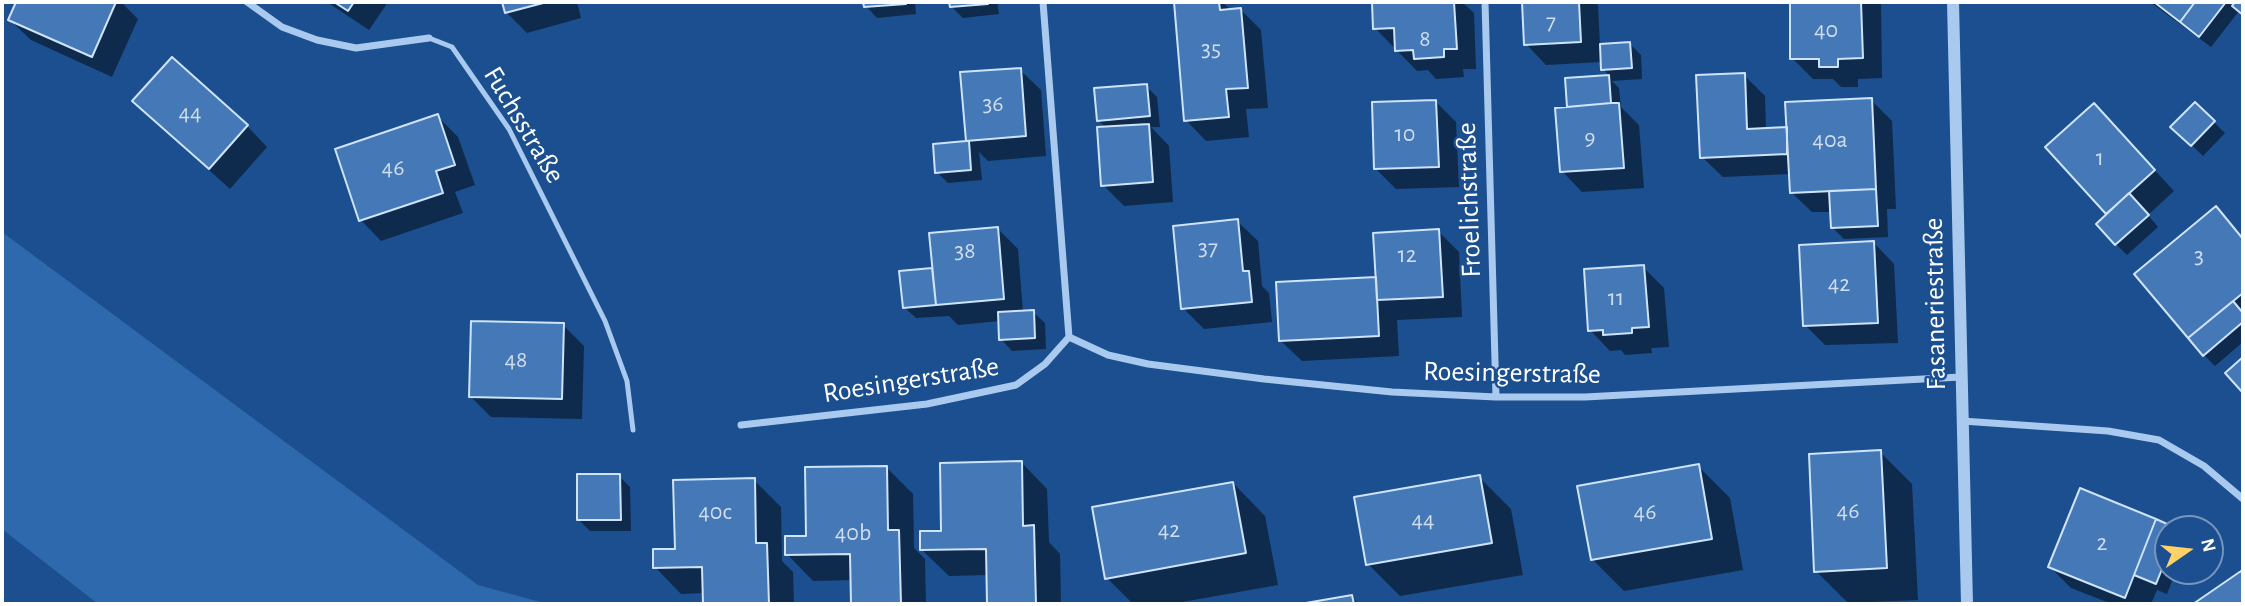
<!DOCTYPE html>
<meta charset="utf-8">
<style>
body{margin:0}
#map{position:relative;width:2245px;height:606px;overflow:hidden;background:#1b4f8f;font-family:"Alegreya Sans",sans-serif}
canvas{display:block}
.frame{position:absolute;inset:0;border:4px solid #fff;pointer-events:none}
.north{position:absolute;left:2154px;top:515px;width:70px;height:70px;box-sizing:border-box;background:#1b4f8f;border:2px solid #7695bc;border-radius:50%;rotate:76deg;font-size:19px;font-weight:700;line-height:28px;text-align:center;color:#fff}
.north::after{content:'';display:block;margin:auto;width:24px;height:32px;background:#ffd166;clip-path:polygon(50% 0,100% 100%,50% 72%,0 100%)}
</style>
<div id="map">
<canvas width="2245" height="606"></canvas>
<div class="frame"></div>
<div class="north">N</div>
</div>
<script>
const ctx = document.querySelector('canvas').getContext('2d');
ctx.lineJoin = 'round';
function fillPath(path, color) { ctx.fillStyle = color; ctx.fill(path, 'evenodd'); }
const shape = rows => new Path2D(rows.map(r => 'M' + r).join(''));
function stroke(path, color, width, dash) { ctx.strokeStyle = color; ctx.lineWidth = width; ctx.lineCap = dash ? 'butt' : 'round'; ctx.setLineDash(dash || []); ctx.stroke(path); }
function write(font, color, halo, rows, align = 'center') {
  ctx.font = font + ' "Alegreya Sans",sans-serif'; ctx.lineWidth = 5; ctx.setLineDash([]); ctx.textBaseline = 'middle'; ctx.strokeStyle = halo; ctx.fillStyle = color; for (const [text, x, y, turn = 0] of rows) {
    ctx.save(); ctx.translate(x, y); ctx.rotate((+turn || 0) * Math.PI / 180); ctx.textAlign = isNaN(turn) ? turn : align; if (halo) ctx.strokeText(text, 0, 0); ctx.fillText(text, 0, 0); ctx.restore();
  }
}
const green = shape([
 [2,232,478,585,548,604,98,604,2,529]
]);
const shadow = shape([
 [18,2,121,2,138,19,112,77,31,40,10,20],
 [327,2,388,2,369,30],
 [504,2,577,2,581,18,527,33,506,12],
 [865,2,915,2,916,14,877,18,866,6],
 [951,2,997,2,999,14,963,18,951,6],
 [1175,2,1222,2,1231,10,1241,10,1261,30,1268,108,1246,109,1249,137,1206,141,1186,120],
 [1369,2,1462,2,1474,13,1476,69,1463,69,1464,77,1436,79,1428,70,1417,71,1375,28,1374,6],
 [1524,2,1594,2,1598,5,1600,46,1630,44,1641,55,1642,79,1612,81,1619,88,1621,107,1639,125,1644,188,1582,192,1562,171,1569,108,1567,79,1610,76,1603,69,1602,62,1546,65,1526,44],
 [1791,2,1881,2,1882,78,1858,79,1858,87,1841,87,1833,79,1813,79,1792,58],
 [2150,2,2232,2,2230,4,2233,7,2237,2,2243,2,2243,15,2239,11,2211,47],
 [1020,70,1041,90,1046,156,988,161,979,152,982,180,948,183,937,172,968,143,962,74],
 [1744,75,1765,96,1766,130,1788,129,1871,100,1892,121,1896,209,1887,209,1888,237,1844,239,1832,227,1832,212,1812,212,1791,192,1790,174,1723,177,1702,157],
 [1146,86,1157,97,1160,127,1151,127,1169,146,1173,202,1124,206,1103,185,1106,128,1098,120],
 [1436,102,1456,122,1459,187,1396,189,1376,169],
 [2195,104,2225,133,2203,156,2173,127],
 [2094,105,2174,191,2148,215,2158,227,2127,255,2116,244,2108,214,2048,147],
 [437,116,458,137,475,185,455,192,463,213,381,241,361,220,337,150],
 [155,121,247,126,267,147,230,189],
 [2216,209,2243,237,2243,342,2215,366,2204,355],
 [1237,221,1258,241,1262,286,1269,293,1272,322,1204,329,1183,308],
 [997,228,1018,249,1023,312,1033,312,1045,323,1046,349,1012,351,1001,339,1000,321,958,325,949,316,916,318,904,307,932,270,935,273],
 [1438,231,1459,252,1462,317,1397,320,1399,356,1302,361,1281,341,1378,278],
 [1874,243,1894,264,1898,343,1825,345,1805,325],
 [1643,267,1664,288,1669,347,1651,348,1652,353,1625,355,1621,350,1610,351,1590,330],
 [563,325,584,346,582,419,491,417,471,397],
 [1880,452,1912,484,1918,600,1848,603,1816,571],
 [1021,462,1047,489,1049,542,1060,554,1061,604,989,604,988,575,949,576,922,550],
 [1698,466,1730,498,1743,570,1624,591,1592,559],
 [886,467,913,494,914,548,925,559,926,604,853,604,853,580,813,581,787,554],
 [619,476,630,487,631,531,590,531,579,520],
 [1479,477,1511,509,1523,575,1400,596,1368,564],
 [754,480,781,507,782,561,793,572,794,604,705,604,705,593,681,594,655,567],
 [1233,483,1265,516,1278,585,1171,604,1133,604,1107,578],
 [2081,491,2175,529,2168,529,2168,571,2176,571,2167,594,2157,590,2151,604,2112,604,2071,588,2050,567],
 [1352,597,1359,604,1310,604]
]);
const building = shape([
 [16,2,116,2,92,57,8,20,16,2],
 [334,2,354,2,348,11,334,2],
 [502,2,547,2,505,13,502,2],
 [863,2,906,2,906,4,864,7,863,2],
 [949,2,988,2,988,4,950,7,949,2],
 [1174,2,1219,2,1220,10,1241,8,1248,88,1226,89,1229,117,1184,121,1174,2],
 [1372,2,1454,2,1457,49,1444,49,1444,57,1414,59,1413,50,1395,51,1394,28,1373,29,1372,2],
 [1522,2,1579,2,1581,42,1524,45,1522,2],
 [1790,2,1861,2,1863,58,1838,59,1838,67,1819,67,1819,59,1790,59,1790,2],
 [2154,2,2195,2,2180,22,2154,2],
 [2195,2,2226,2,2199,37,2180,22,2195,2],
 [2235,2,2243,2,2243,15,2232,6,2235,2],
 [1630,42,1632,68,1601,70,1600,44,1630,42],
 [172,57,248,125,209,169,132,101,172,57],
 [1021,68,1026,136,966,141,960,72,1021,68],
 [1745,73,1747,129,1787,127,1787,154,1700,158,1696,75,1745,73],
 [1609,75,1611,103,1567,107,1565,78,1609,75],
 [1147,84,1150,116,1097,121,1094,88,1147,84],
 [1872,98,1876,189,1790,193,1785,102,1872,98],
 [1436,100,1439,167,1374,169,1372,102,1436,100],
 [2195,102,2215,121,2191,146,2170,127,2195,102],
 [1611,103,1619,103,1624,168,1560,172,1555,108,1611,103],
 [2094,103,2155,170,2106,214,2045,147,2094,103],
 [438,114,455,165,436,171,443,193,359,221,335,149,438,114],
 [1149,124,1153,182,1101,186,1097,127,1149,124],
 [966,141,969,141,971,170,935,173,933,144,966,141],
 [1876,189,1878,226,1831,228,1829,191,1876,189],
 [2129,193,2149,215,2115,245,2096,224,2129,193],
 [2216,206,2243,239,2243,293,2188,338,2134,274,2216,206],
 [1238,219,1243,271,1249,271,1252,302,1181,309,1173,226,1238,219],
 [998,227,1004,299,936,305,929,233,998,227],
 [1439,229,1443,297,1377,300,1373,233,1439,229],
 [1874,241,1878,323,1803,326,1799,245,1874,241],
 [1644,265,1649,327,1632,328,1632,333,1603,335,1603,330,1588,331,1584,269,1644,265],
 [932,268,936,305,903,308,899,271,932,268],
 [1376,277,1379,336,1279,341,1276,282,1376,277],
 [2233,301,2243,313,2243,322,2203,356,2188,338,2233,301],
 [1034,310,1035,338,999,340,998,312,1034,310],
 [471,321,564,323,562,399,469,397,471,321],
 [2243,357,2243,393,2225,373,2243,357],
 [1881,450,1887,568,1814,572,1809,454,1881,450],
 [1022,461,1023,526,1034,525,1036,604,987,604,986,549,920,550,920,531,941,531,940,463,1022,461],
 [1699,464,1712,539,1591,560,1577,486,1699,464],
 [887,466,888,530,899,530,901,604,851,604,850,554,785,555,785,536,806,536,805,467,887,466],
 [577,474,620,474,621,520,577,520,577,474],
 [1480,475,1492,543,1366,565,1354,497,1480,475],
 [755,478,756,543,767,543,769,604,703,604,702,567,653,568,653,549,675,549,673,480,755,478],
 [1233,482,1246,553,1105,579,1092,507,1233,482],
 [2080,488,2156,519,2125,598,2048,567,2080,488],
 [2156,519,2178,529,2168,529,2168,554,2156,584,2134,575,2156,519],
 [2241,571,2243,575,2243,604,2193,604,2241,571],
 [1352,595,1354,604,1300,604,1352,595]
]);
const service = shape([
 [429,38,452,47,509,129,605,321,627,381,633,430]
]);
const minor = shape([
 [247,2,282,27,317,40,356,48,429,38],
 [1043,2,1069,337,1108,355,1148,364,1264,379,1392,392,1496,397,1585,397,1961,377],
 [1485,2,1496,397],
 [1962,421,2108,431,2159,440,2204,466,2243,499],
 [741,425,927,404,1016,385,1045,364,1069,337]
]);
const tertiary = shape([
 [1953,2,1967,604]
]);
const numberNames = [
 ["7",1551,22],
 ["40",1826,30],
 ["8",1425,39],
 ["35",1211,49],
 ["36",993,104],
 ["44",190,113],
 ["10",1405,134],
 ["9",1590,138],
 ["40a",1830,140],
 ["1",2100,158],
 ["46",393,168],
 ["37",1208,248],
 ["38",965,251],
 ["12",1407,255],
 ["3",2199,256],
 ["42",1839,284],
 ["11",1616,298],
 ["48",516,360],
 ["46",1848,511],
 ["40c",715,512],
 ["46",1645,512],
 ["44",1423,520],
 ["42",1169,530],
 ["40b",853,533],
 ["2",2102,543]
];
const streetNames = [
 ["Fuchsstraße",524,125,59],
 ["Froelichstraße",1469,200,-92],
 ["Fasaneriestraße",1935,304,-91],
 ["Roesingerstraße",1512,373,1],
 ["Roesingerstraße",911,380,-9]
];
fillPath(green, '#2e69ad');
fillPath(shadow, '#0007');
fillPath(building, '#4478b7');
stroke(building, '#cfe3fa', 2);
stroke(service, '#a9c9ee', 5);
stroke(minor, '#a9c9ee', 7);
stroke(tertiary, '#a9c9ee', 12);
write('24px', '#d0dded', null, numberNames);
write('28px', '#fff', '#1b4f8f', streetNames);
</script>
